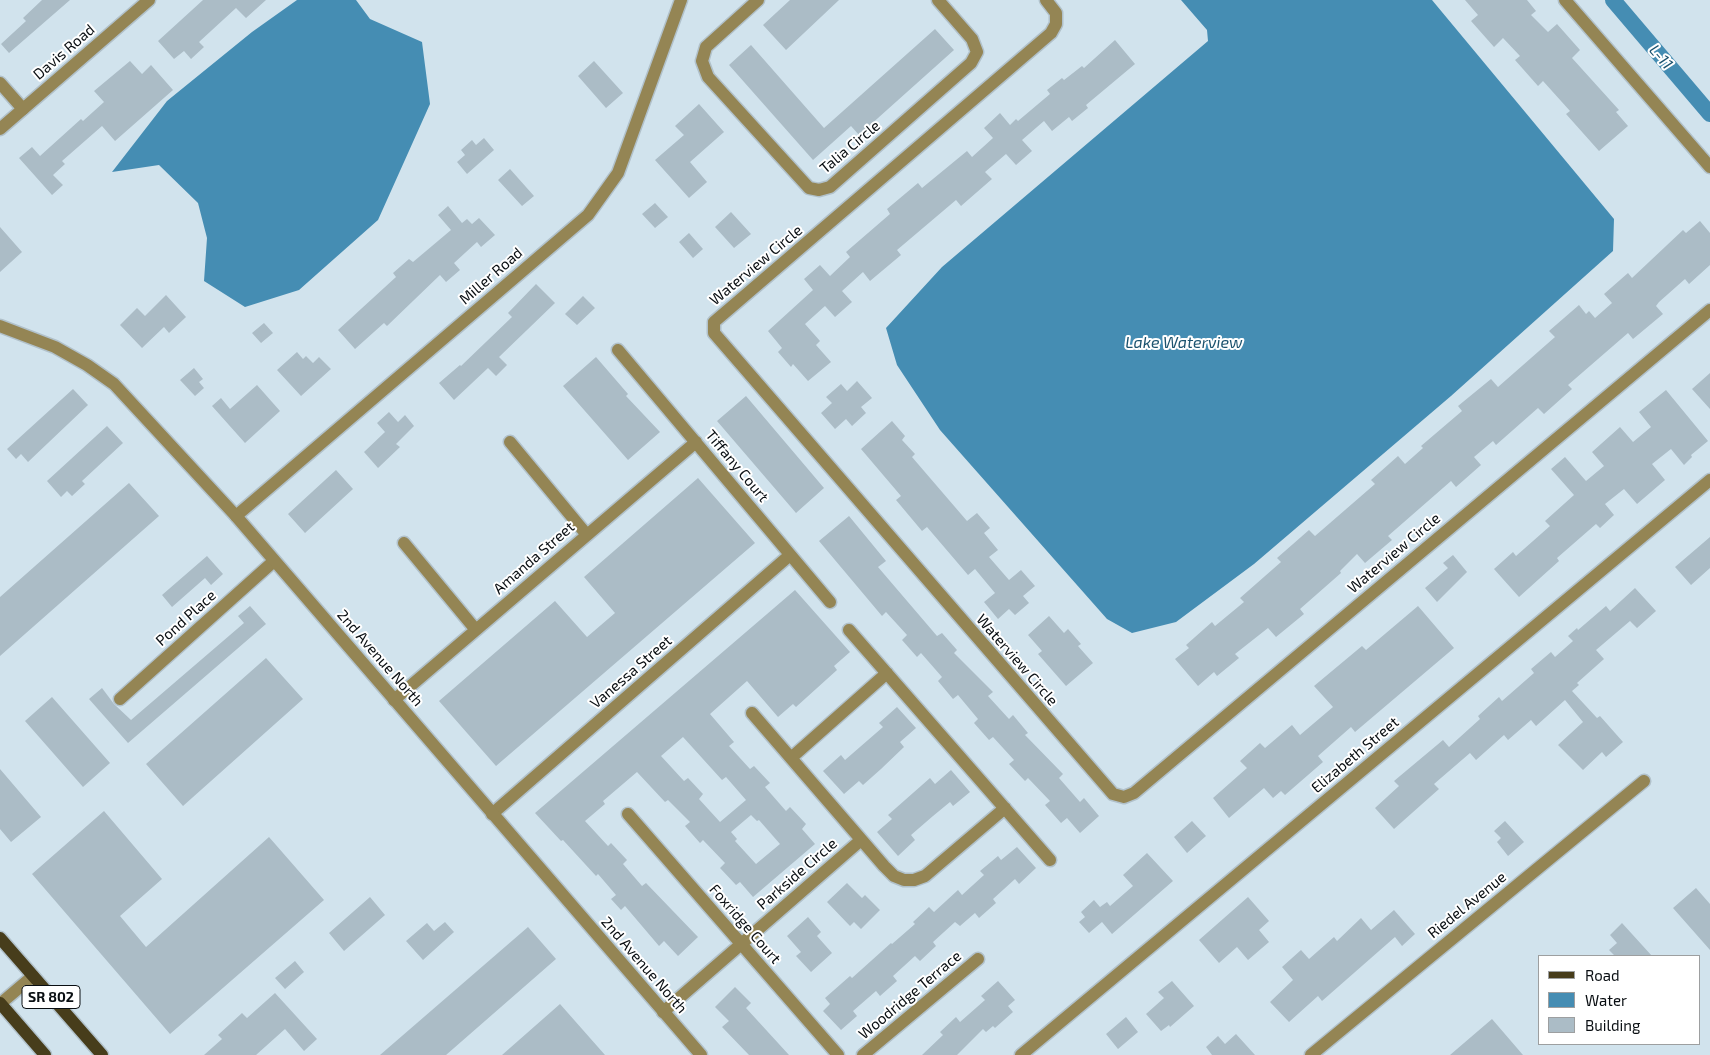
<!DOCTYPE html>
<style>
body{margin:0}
#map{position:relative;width:1710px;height:1055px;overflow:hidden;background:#d1e3ed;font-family:"Exo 2",sans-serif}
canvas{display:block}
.legend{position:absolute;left:1538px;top:955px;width:162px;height:90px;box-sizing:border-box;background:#fff;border:1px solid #9d9fa0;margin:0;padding:6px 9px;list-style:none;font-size:15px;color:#090e12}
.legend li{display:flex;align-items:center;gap:10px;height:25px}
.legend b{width:25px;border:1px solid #9d9fa0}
</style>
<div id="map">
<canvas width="1710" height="1055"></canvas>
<ul class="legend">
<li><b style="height:6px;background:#473d1b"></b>Road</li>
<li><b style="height:14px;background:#458db3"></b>Water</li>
<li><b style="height:14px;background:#abbcc6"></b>Building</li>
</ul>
</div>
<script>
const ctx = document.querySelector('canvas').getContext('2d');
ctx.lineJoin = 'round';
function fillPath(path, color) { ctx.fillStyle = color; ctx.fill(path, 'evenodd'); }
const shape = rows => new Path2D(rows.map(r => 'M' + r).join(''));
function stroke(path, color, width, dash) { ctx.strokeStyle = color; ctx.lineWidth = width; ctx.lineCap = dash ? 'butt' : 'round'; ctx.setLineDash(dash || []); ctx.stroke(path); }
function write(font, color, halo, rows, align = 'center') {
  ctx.font = font + ' "Exo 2",sans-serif'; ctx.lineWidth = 4; ctx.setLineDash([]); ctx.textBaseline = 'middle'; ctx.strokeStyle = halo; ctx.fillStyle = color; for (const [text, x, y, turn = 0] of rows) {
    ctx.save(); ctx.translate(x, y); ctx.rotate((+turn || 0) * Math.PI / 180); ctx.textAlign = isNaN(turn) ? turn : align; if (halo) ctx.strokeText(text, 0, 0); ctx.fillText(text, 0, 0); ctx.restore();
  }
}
const water = shape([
 [297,0,356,0,370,19,422,42,430,104,378,220,299,290,245,307,204,281,207,238,198,203,159,165,112,172,167,101,252,32],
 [1181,0,1432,0,1614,219,1613,251,1451,396,1254,564,1176,622,1132,633,1107,619,940,430,897,365,886,328,942,267,1208,41,1207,30]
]);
const canal = shape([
 [1613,0,1710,114]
]);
const building = shape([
 [42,0,70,0,9,53,1,44,26,21,23,18],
 [203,0,266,0,246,18,236,8,199,42,204,47,191,59,184,51,174,59,158,41],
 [790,0,839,0,786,50,763,25],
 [1465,0,1527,0,1536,11,1531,15,1548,32,1557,24,1580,50,1572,58,1619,110,1616,112,1628,126,1599,151,1566,114,1570,111,1543,81,1538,86,1515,60,1520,56,1503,38,1494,47,1471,21,1478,15],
 [935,29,954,50,859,135,851,126,813,160,729,65,751,45,824,128],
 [1115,40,1135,64,1086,105,1088,108,1072,121,1069,117,1052,131,1044,121,1022,140,1032,151,1016,165,1006,154,985,172,992,179,961,206,956,200,897,250,901,255,870,281,863,272,842,291,852,302,835,317,825,306,805,324,820,341,816,345,831,362,808,381,793,364,791,367,778,352,782,348,768,331,813,290,804,279,820,265,830,276,850,257,846,252,890,214,887,209,918,183,922,188,967,151,972,157,993,138,984,128,1000,113,1010,125,1016,119,1018,121,1050,94,1047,90,1062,78,1064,80,1082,66,1084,68],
 [130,61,142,74,151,65,173,90,115,141,102,126,62,161,65,164,53,175,63,185,52,195,19,158,32,147,40,156,81,119,83,121,104,102,94,91],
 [594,61,623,93,606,108,578,76],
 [699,104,724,132,690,162,707,182,689,198,655,160,684,135,675,126],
 [484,138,494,150,467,174,457,162,465,155,461,150,472,140,476,145],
 [510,169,534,196,522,206,498,180],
 [655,203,668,217,655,228,642,214],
 [448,206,462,223,467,219,472,224,479,218,495,235,481,247,477,242,454,263,460,270,446,282,440,275,387,326,384,323,355,349,338,330,396,277,393,273,409,259,413,262,451,230,438,215],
 [731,212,751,234,734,248,715,227],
 [1700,221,1710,233,1710,265,1689,284,1685,279,1659,302,1656,306,1663,314,1633,339,1628,333,1568,385,1572,389,1544,414,1538,408,1496,445,1493,441,1474,457,1481,465,1456,487,1451,481,1388,536,1392,540,1365,563,1357,554,1340,571,1341,573,1300,609,1304,614,1276,637,1268,628,1235,654,1239,658,1217,676,1214,672,1198,686,1175,659,1189,648,1186,645,1212,622,1215,626,1244,602,1240,598,1281,562,1277,558,1309,530,1315,536,1375,484,1371,480,1398,456,1405,464,1423,448,1421,446,1462,411,1458,406,1491,379,1498,387,1555,337,1549,331,1579,305,1586,314,1589,311,1595,318,1612,303,1604,294,1628,273,1632,278,1683,230,1686,233],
 [0,227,22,252,0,272],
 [689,233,703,249,693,258,679,242],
 [536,284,555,303,499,357,507,365,496,376,488,368,454,400,439,383,460,365,461,366,512,317,508,313],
 [166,295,186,317,169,333,164,327,142,348,120,325,137,308,145,316],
 [583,296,595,308,577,325,565,314],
 [264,323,273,333,261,343,252,333],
 [297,352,303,359,306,356,313,363,319,357,331,369,301,396,277,370],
 [596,357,628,394,626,396,660,432,628,460,563,386],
 [194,368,203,379,199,382,204,388,195,396,180,380],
 [1710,373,1710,409,1692,389],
 [857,381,872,398,861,407,866,413,852,426,846,419,835,429,821,413,832,403,826,397,841,384,847,391],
 [257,385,280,411,245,443,212,406,221,398,230,409],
 [73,389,88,405,28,462,21,454,16,459,7,449],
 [1666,390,1708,441,1691,455,1692,457,1684,465,1671,449,1652,464,1665,480,1637,504,1624,489,1605,504,1614,515,1600,528,1596,524,1557,558,1559,561,1519,597,1494,569,1513,552,1516,556,1550,526,1545,521,1574,495,1551,469,1565,457,1586,481,1604,466,1592,452,1620,427,1633,442,1651,427,1639,412],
 [746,396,824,488,796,513,717,421],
 [389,412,398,422,405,415,414,426,396,444,400,447,378,468,364,452,385,432,377,423],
 [892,421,905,436,902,440,915,454,912,457,967,521,977,513,990,528,984,533,998,550,989,557,1009,580,1021,570,1035,586,1023,596,1029,603,1015,615,1009,609,998,619,984,602,995,593,975,569,968,575,927,527,922,531,896,500,901,496,861,449],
 [107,426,123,443,82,481,85,484,72,496,67,491,61,497,47,481],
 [336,470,353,489,305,533,288,514],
 [698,478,755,543,496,766,439,701,555,601,587,637,615,613,584,577],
 [129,483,159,516,0,656,0,597],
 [849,516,886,561,878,567,937,636,942,633,957,650,954,653,993,692,988,696,1009,719,1013,715,1028,733,1025,735,1063,774,1059,778,1080,802,1084,798,1099,816,1080,833,1067,818,1061,823,1045,805,1050,801,1028,778,1025,781,1009,764,1014,760,993,737,989,740,974,723,978,719,958,695,953,699,938,681,942,677,921,653,917,657,902,640,907,635,886,612,882,616,819,541],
 [1710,537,1710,568,1691,585,1675,567],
 [1453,555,1467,572,1437,602,1425,588,1448,568,1443,563],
 [207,556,223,574,211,585,205,578,172,607,162,595],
 [1635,588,1656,611,1637,628,1630,621,1596,650,1604,659,1577,683,1579,685,1572,691,1597,718,1600,716,1623,742,1606,757,1602,752,1583,770,1558,745,1583,722,1565,700,1536,726,1531,720,1508,740,1504,735,1476,760,1470,753,1434,784,1439,789,1394,829,1375,808,1399,786,1394,781,1443,740,1449,747,1480,719,1478,716,1499,697,1502,701,1534,673,1531,669,1551,652,1555,657,1573,641,1568,636,1577,628,1578,630,1606,606,1610,611],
 [795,590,850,652,834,666,837,670,796,707,793,704,778,717,747,681,710,714,734,742,729,746,750,769,754,766,770,783,765,787,786,811,790,807,806,824,802,829,815,844,753,897,740,882,736,885,720,868,725,863,703,840,700,843,685,826,690,822,668,800,665,802,637,772,603,801,605,804,585,821,608,846,611,843,627,860,623,864,642,886,646,883,698,937,678,956,664,941,659,946,625,906,621,910,611,899,616,895,598,874,596,876,563,840,561,841,535,813],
 [683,737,722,780,726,777,746,800,720,822,699,799,703,794,688,778,684,781,661,756],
 [751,815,757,821,759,820,780,844,756,864,735,841,737,839,731,832],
 [250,606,266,624,128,743,89,699,102,688,114,704,131,720,244,623,238,616],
 [1418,606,1454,648,1355,732,1351,727,1318,756,1323,762,1285,795,1281,791,1273,798,1264,788,1229,818,1213,798,1247,768,1240,761,1260,743,1265,748,1292,725,1300,735,1333,707,1314,686,1362,646,1366,650],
 [1049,616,1064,633,1068,629,1081,644,1078,646,1093,663,1066,686,1038,654,1042,651,1028,635],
 [266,658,303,699,183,806,146,764],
 [52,697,110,763,83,787,25,721],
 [897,707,916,728,900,742,904,747,881,769,863,785,859,781,844,794,823,771,841,755,845,760,883,727,879,723],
 [0,769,41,817,11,842,0,829],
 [951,770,970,792,953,806,950,802,933,816,911,835,915,840,898,856,877,832,892,819,888,815,930,778,935,784],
 [104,811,162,879,120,916,146,947,269,837,324,900,170,1034,32,874],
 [1192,821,1206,836,1187,853,1174,837],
 [1505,821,1524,842,1508,856,1497,842,1501,838,1494,831],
 [1017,847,1036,868,1019,884,1015,879,993,899,996,903,979,918,975,913,960,926,955,922,933,942,936,946,920,961,915,956,893,976,897,981,880,996,876,991,853,1011,857,1016,841,1030,823,1011,830,1004,825,998,850,976,852,978,891,943,892,944,915,924,913,922,929,907,934,912,958,890,962,895,984,875,980,871,998,856,1001,860],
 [1147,853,1173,881,1112,934,1102,922,1089,933,1079,922,1085,917,1081,912,1094,900,1100,907,1107,902,1110,906,1133,886,1123,875],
 [847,883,862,898,865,895,880,910,861,929,854,922,850,926,827,902],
 [1696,888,1710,904,1710,950,1673,908],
 [370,897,385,915,344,951,329,933],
 [1248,897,1269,921,1259,930,1269,942,1248,960,1237,947,1219,963,1199,940],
 [1394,910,1415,934,1402,946,1395,937,1322,1001,1318,996,1289,1022,1270,1002,1293,980,1282,967,1301,950,1309,959,1334,937,1337,941,1361,918,1371,930],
 [808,917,821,932,817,936,832,953,811,972,796,956,801,952,787,936],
 [445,922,454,932,423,960,406,941,427,923,434,931],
 [1622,923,1652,956,1615,956,1609,950,1617,943,1610,935],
 [528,927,556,959,446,1055,380,1055],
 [295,961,304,972,285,989,275,978],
 [998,981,1015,1000,1008,1006,1013,1012,995,1028,993,1026,986,1032,983,1029,957,1055,922,1055,943,1035,940,1032,956,1017,960,1022,985,1000,981,996],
 [1172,981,1194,1006,1170,1027,1169,1025,1161,1031,1146,1014,1164,998,1158,992],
 [735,987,751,1003,746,1008,789,1055,749,1055,722,1027,729,1021,715,1007],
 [275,993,317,1039,304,1051,285,1029,256,1055,204,1055,222,1039,218,1035,242,1013,247,1018],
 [560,1004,605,1055,502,1055],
 [1126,1017,1138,1032,1118,1049,1106,1034],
 [1492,1019,1523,1055,1450,1055],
 [1236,1034,1255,1055,1212,1055,1206,1047,1218,1036,1225,1044]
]);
const minor = shape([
 [758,0,706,47,702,61,708,77,809,188,819,190,830,187,971,63,977,52,972,39,938,0],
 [1046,0,1056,13,1056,24,1051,33,714,322,714,333,1113,794,1124,797,1134,793,1710,310],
 [1565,0,1710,167],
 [0,83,23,109],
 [618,350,830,602],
 [510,442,587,535],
 [236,516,588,215,618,173,681,0],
 [404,543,476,630],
 [849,630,1050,860],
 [120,699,274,561],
 [394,700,696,442],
 [752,713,884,866,894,876,904,880,914,880,925,876,1005,808],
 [791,758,887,673],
 [492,814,790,555],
 [628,814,838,1055],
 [0,1004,33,976],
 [663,1012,861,840],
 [863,1055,978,959],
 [1021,1055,1710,480],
 [1311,1055,1644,781]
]);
const tertiary = shape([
 [0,129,149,0],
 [0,326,55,347,87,365,114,384,236,516,701,1055]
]);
const primary = shape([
 [0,938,102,1055],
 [0,1003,45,1055]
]);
const shields = [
 [51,997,58]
];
const shieldNames = [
 ["SR 802",51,997]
];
const streetNames = [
 ["Davis Road",64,52,-41],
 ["Talia Circle",850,147,-40],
 ["Waterview Circle",756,265,-40],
 ["Miller Road",491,276,-41],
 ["Tiffany Court",737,466,50],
 ["Waterview Circle",1394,553,-40],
 ["Amanda Street",534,558,-41],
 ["Pond Place",186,618,-42],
 ["2nd Avenue North",380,658,49],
 ["Waterview Circle",1017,660,49],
 ["Vanessa Street",631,672,-41],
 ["Elizabeth Street",1355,755,-40],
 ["Parkside Circle",797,874,-41],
 ["Riedel Avenue",1467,905,-39],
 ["Foxridge Court",745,924,49],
 ["2nd Avenue North",644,965,49],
 ["Woodridge Terrace",910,995,-40]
];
const waterNames = [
 ["L-11",1661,57,49],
 ["Lake Waterview",1184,343]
];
fillPath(water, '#458db3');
stroke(canal, '#458db3', 16);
fillPath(building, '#abbcc6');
stroke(minor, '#b1c1ca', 15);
stroke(tertiary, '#b1c1ca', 15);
stroke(primary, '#b1c1ca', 15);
stroke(minor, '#948554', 12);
stroke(tertiary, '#948554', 12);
stroke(primary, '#473d1b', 12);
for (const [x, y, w] of shields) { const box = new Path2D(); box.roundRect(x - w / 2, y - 11.5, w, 23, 4); ctx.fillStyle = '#fff'; ctx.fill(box); stroke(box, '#090e12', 1); }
write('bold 14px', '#090e12', null, shieldNames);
write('15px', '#090e12', '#fff', streetNames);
write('italic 16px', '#1c536f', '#fff', waterNames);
</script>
